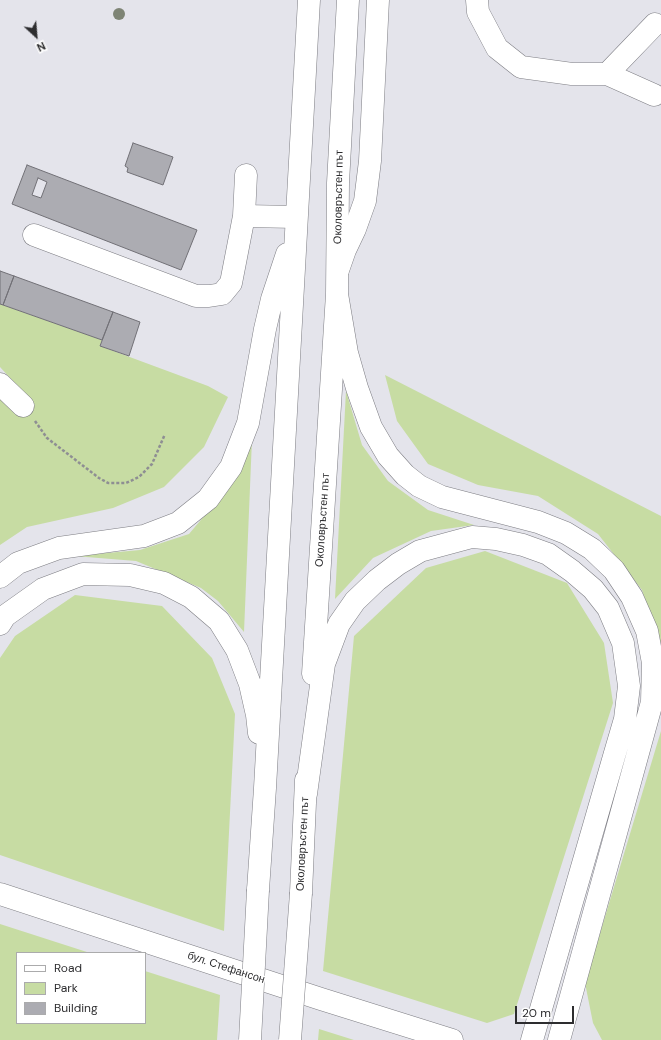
<!DOCTYPE html>
<meta charset="utf-8">
<style>
body{margin:0}
#map{position:relative;width:661px;height:1040px;overflow:hidden;background:#e4e4eb;font-family:"DM Sans",sans-serif}
canvas{display:block}
.legend{position:absolute;left:16px;top:952px;width:130px;height:72px;box-sizing:border-box;background:#fff;border:1px solid #ababac;margin:0;padding:5px 7px;list-style:none;font-size:12px;color:#2d2d2f}
.legend li{display:flex;align-items:center;gap:8px;height:20px}
.legend b{width:20px;border:1px solid #ababac}
.north{position:absolute;left:16px;top:16px;width:40px;height:40px;-webkit-text-stroke:3px #fff;paint-order:stroke;rotate:154deg;font-size:11px;font-weight:700;line-height:16px;text-align:center;color:#2d2d2f}
.north::after{content:'';display:block;margin:auto;width:14px;height:18px;background:#2d2d2f;clip-path:polygon(50% 0,100% 100%,50% 72%,0 100%)}
.scale{position:absolute;left:515px;top:1006px;width:59px;height:18px;box-sizing:border-box;border:2px solid #2d2d2f;border-top:0;padding-left:5px;font-size:12px;line-height:14px;white-space:nowrap;color:#2d2d2f;-webkit-text-stroke:3px #fff;paint-order:stroke}
</style>
<div id="map">
<canvas width="661" height="1040"></canvas>
<ul class="legend">
<li><b style="height:5px;background:#fff"></b>Road</li>
<li><b style="height:11px;background:#c7dca3"></b>Park</li>
<li><b style="height:11px;background:#acacb2"></b>Building</li>
</ul>
<div class="north">N</div>
<div class="scale">20 m</div>
</div>
<script>
const ctx = document.querySelector('canvas').getContext('2d');
ctx.lineJoin = 'round';
function fillPath(path, color) { ctx.fillStyle = color; ctx.fill(path, 'evenodd'); }
const shape = rows => new Path2D(rows.map(r => 'M' + r).join(''));
function stroke(path, color, width, dash) { ctx.strokeStyle = color; ctx.lineWidth = width; ctx.lineCap = dash ? 'butt' : 'round'; ctx.setLineDash(dash || []); ctx.stroke(path); }
function write(font, color, halo, rows, align = 'center') {
  ctx.font = font + ' "DM Sans",sans-serif'; ctx.lineWidth = 3; ctx.setLineDash([]); ctx.textBaseline = 'middle'; ctx.strokeStyle = halo; ctx.fillStyle = color; for (const [text, x, y, turn = 0] of rows) {
    ctx.save(); ctx.translate(x, y); ctx.rotate((+turn || 0) * Math.PI / 180); ctx.textAlign = isNaN(turn) ? turn : align; if (halo) ctx.strokeText(text, 0, 0); ctx.fillText(text, 0, 0); ctx.restore();
  }
}
const green = shape([
 [0,304,102,340,100,346,208,386,228,397,204,447,164,487,113,508,27,527,0,545,0,399,16,414,35,405,0,367],
 [385,375,661,516,661,651,642,590,598,534,538,496,478,485,428,464,397,421],
 [346,391,362,445,388,481,428,510,474,525,431,531,373,558,335,599],
 [252,439,244,632,218,601,201,588,136,561,74,556,140,550,189,534,232,483],
 [485,551,567,583,604,643,613,703,514,1014,487,1023,323,971,354,636,426,568],
 [75,595,162,606,212,658,235,714,224,931,0,855,0,658,15,636],
 [661,731,661,1040,602,1040,593,1023,585,983],
 [0,924,90,953,17,953,17,1023,145,1023,145,971,220,995,217,1040,0,1040],
 [319,1029,354,1040,318,1040]
]);
const building = shape([
 [133,143,173,157,163,185,127,172,128,168,125,166,133,143],
 [27,165,197,230,181,270,12,204,27,165],
 [38,178,47,182,41,198,32,195,38,178],
 [0,271,14,276,3,305,0,304,0,271],
 [14,276,113,312,102,340,3,305,14,276],
 [113,312,140,322,129,356,100,346,113,312]
]);
const path = shape([
 [35,421,47,438,99,478,108,483,126,483,139,477,152,464,165,434]
]);
const minor = shape([
 [477,0,478,12,497,48,521,67,572,74,607,74,654,95],
 [607,74,655,24],
 [244,216,296,217],
 [34,235,196,296,209,296,222,294,231,283,244,216,246,175],
 [338,270,345,250,355,229,365,201,370,161,378,0],
 [0,384,23,406],
 [0,894,321,999,452,1040]
]);
const highway = shape([
 [337,294,347,353,357,388,371,427,388,456,405,475,419,486,442,497,538,522,566,533,592,549,614,570,632,597,647,631,653,663,652,702,559,1040],
 [0,577,18,563,59,548,144,536,178,523,208,499,231,467,248,423,265,329,272,299,287,254],
 [0,624,5,616,43,589,83,574,130,575,164,583,191,597,219,621,237,650,250,684,257,715,259,733],
 [313,674,337,294,338,183,348,0],
 [306,794,324,664,339,624,355,601,377,580,398,564,420,551,472,537,496,539,523,545,548,554,572,571,593,589,608,608,623,643,629,686,625,719,615,753,532,1040],
 [258,890,265,788,309,0],
 [301,893,306,780]
]);
const highwayBridge = shape([
 [250,1040,258,890],
 [290,1040,301,893]
]);
const trees = [
 [119,14]
];
const streetNames = [
 ["Околовръстен път",339,197,-89],
 ["Околовръстен път",323,520,-86],
 ["Околовръстен път",303,844,-87],
 ["бул. Стефансон",226,968,18]
];
fillPath(green, '#c7dca3');
fillPath(building, '#acacb2');
stroke(building, '#717076', 1);
stroke(minor, '#7d7d83', 23);
stroke(highway, '#7d7d83', 23);
stroke(path, '#8e8e93', 2.5, [3, 2]);
stroke(minor, '#fff', 22);
stroke(highway, '#fff', 22);
stroke(highwayBridge, '#7d7d83', 23, []);
stroke(highwayBridge, '#fff', 22);
ctx.fillStyle = '#7e8475';
for (const [x, y] of trees) { ctx.beginPath(); ctx.arc(x, y, 6, 0, 2 * Math.PI); ctx.fill(); }
write('11px', '#2d2d2f', '#fff', streetNames);
</script>
